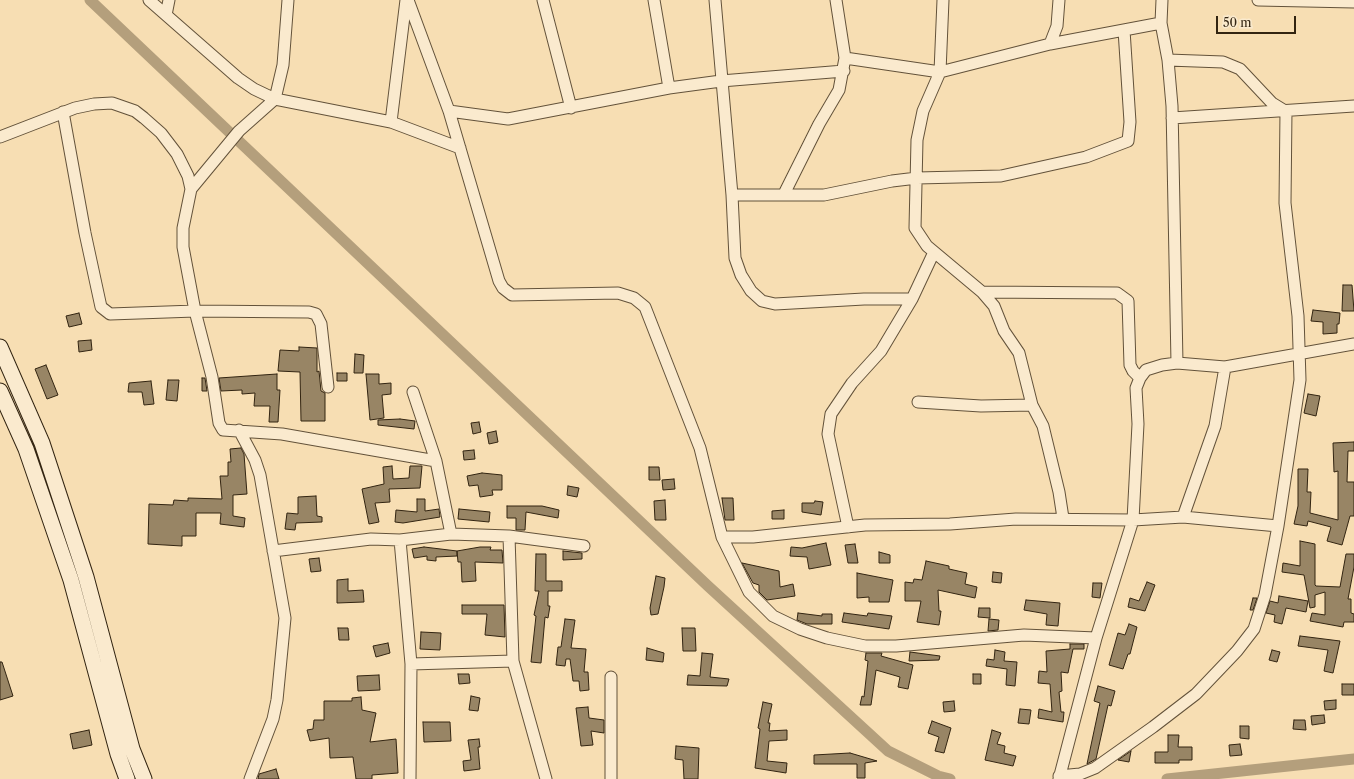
<!DOCTYPE html>
<style>
body{margin:0}
#map{position:relative;width:1354px;height:779px;overflow:hidden;background:#f7deb3;font-family:"Libre Caslon Text",serif}
canvas{display:block}
.scale{position:absolute;left:1216px;top:16px;width:80px;height:18px;box-sizing:border-box;border:2px solid #322411;border-top:0;padding-left:5px;font-size:12px;line-height:14px;white-space:nowrap;color:#322411;-webkit-text-stroke:3px #faeace;paint-order:stroke}
</style>
<div id="map">
<canvas width="1354" height="779"></canvas>
<div class="scale">50 m</div>
</div>
<script>
const ctx = document.querySelector('canvas').getContext('2d');
ctx.lineJoin = 'round';
const shape = rows => new Path2D(rows.map(r => 'M' + r).join(''));
function stroke(path, color, width, dash) { ctx.strokeStyle = color; ctx.lineWidth = width; ctx.lineCap = dash ? 'butt' : 'round'; ctx.setLineDash(dash || []); ctx.stroke(path); }
function fillPath(path, color) { ctx.fillStyle = color; ctx.fill(path, 'evenodd'); }
const canal = shape([
 [90,0,708,586,888,751,938,776,950,779],
 [1167,779,1354,759]
]);
const building = shape([
 [1343,285,1352,285,1354,311,1342,311,1343,285],
 [1313,310,1340,313,1339,324,1337,324,1337,333,1323,334,1323,322,1311,321,1313,310],
 [79,313,82,324,69,327,66,316,79,313],
 [91,340,92,350,79,352,78,341,91,340],
 [299,347,317,348,317,372,319,371,321,391,325,393,325,421,301,421,300,372,278,371,280,350,299,351,299,347],
 [355,354,364,355,363,373,354,373,355,354],
 [46,365,58,395,47,399,35,369,46,365],
 [337,373,347,373,347,381,337,381,337,373],
 [277,374,277,390,280,390,278,422,269,422,270,406,254,406,255,393,242,394,242,390,221,391,219,378,277,374],
 [366,374,379,374,379,384,391,383,391,394,382,395,384,418,370,420,366,374],
 [202,378,205,378,207,391,202,391,202,378],
 [168,380,179,380,177,401,166,400,168,380],
 [151,381,154,404,144,405,142,392,128,392,129,383,151,381],
 [1308,394,1320,396,1316,416,1304,413,1308,394],
 [400,419,415,421,414,429,378,425,378,420,400,419],
 [479,422,481,432,473,434,471,423,479,422],
 [496,431,498,442,489,444,487,433,496,431],
 [1354,442,1354,451,1348,451,1347,482,1354,482,1354,516,1350,516,1342,545,1327,541,1331,527,1308,521,1307,526,1294,524,1298,506,1298,469,1308,469,1307,492,1311,492,1310,513,1338,520,1338,471,1334,472,1333,443,1354,442],
 [241,448,244,454,247,494,233,495,233,516,245,518,244,527,220,524,221,513,196,513,196,536,182,536,182,546,148,544,149,504,173,505,174,500,188,501,188,498,222,499,220,476,228,476,228,462,231,462,230,449,241,448],
 [474,450,475,459,464,460,463,451,474,450],
 [392,466,393,479,409,478,410,466,422,466,420,488,389,489,390,502,375,503,379,522,369,524,362,489,384,484,383,467,392,466],
 [649,467,659,467,660,480,649,480,649,467],
 [482,473,502,475,502,490,492,490,493,495,480,497,478,485,469,486,467,476,482,473],
 [674,479,675,489,663,490,662,480,674,479],
 [568,486,579,488,577,497,567,495,568,486],
 [316,496,317,516,322,517,322,522,296,523,295,530,285,529,287,513,298,514,298,497,316,496],
 [722,498,733,498,734,520,725,520,722,498],
 [417,499,425,499,425,511,439,509,440,517,403,523,395,522,396,510,417,512,417,499],
 [665,500,666,520,655,520,654,501,665,500],
 [815,501,823,502,821,515,802,512,802,503,814,503,815,501],
 [507,506,542,506,559,510,558,518,526,512,525,530,516,530,516,518,507,518,507,506],
 [459,509,490,512,489,522,458,519,459,509],
 [784,510,784,519,772,519,772,511,784,510],
 [1300,541,1315,544,1315,585,1316,586,1340,587,1346,554,1354,554,1354,567,1348,599,1351,599,1351,613,1354,614,1354,622,1344,622,1343,627,1310,621,1312,613,1325,615,1325,592,1315,595,1315,607,1310,608,1304,575,1282,572,1283,563,1300,566,1300,541],
 [826,543,831,565,809,569,807,557,790,556,791,547,802,548,826,543],
 [855,544,858,563,848,563,845,545,855,544],
 [424,547,457,551,480,547,491,547,490,550,502,550,503,563,475,562,476,581,462,582,461,562,458,562,457,551,457,556,436,557,436,561,427,560,427,556,414,558,412,549,424,547],
 [563,551,582,553,582,559,563,560,563,551],
 [879,552,890,555,890,563,879,563,879,552],
 [536,554,546,554,546,581,562,581,562,591,548,591,548,606,550,606,548,618,545,617,541,663,531,662,536,616,534,615,539,591,535,591,536,554],
 [319,558,321,571,311,572,309,559,319,558],
 [926,561,949,566,949,569,967,573,965,584,977,587,975,598,938,590,939,611,941,611,939,625,917,622,921,601,905,601,905,582,913,583,914,579,922,580,926,561],
 [742,563,779,571,780,587,793,584,795,596,767,600,759,592,759,585,753,583,742,563],
 [993,572,1002,573,1001,583,992,582,993,572],
 [857,573,893,580,889,602,869,602,869,597,857,598,857,573],
 [656,576,665,578,664,587,658,614,651,615,650,608,656,576],
 [348,579,348,591,363,590,364,602,337,603,337,580,348,579],
 [1147,582,1155,585,1145,611,1128,607,1130,598,1139,601,1147,582],
 [1093,583,1102,583,1100,598,1092,597,1093,583],
 [1279,596,1308,601,1306,612,1286,608,1282,624,1274,622,1275,615,1266,613,1270,601,1278,603,1279,596],
 [1253,598,1257,598,1253,610,1250,610,1253,598],
 [1026,600,1060,603,1058,626,1046,625,1047,614,1024,610,1026,600],
 [462,605,504,605,505,637,485,635,487,614,462,614,462,605],
 [979,608,990,608,990,618,978,617,979,608],
 [798,613,822,616,822,614,832,614,832,624,807,624,797,620,798,613],
 [844,613,867,616,868,613,892,616,889,629,842,622,844,613],
 [565,619,575,620,571,648,586,649,584,672,588,672,589,690,580,691,579,681,573,681,570,659,566,659,565,666,556,665,558,647,561,647,565,619],
 [989,619,999,620,998,630,988,631,989,619],
 [1129,624,1137,627,1130,654,1128,654,1123,669,1109,665,1118,633,1125,635,1129,624],
 [338,628,348,628,349,640,339,640,338,628],
 [682,628,695,628,696,651,683,651,682,628],
 [421,632,441,633,440,650,420,649,421,632],
 [1300,636,1340,641,1333,673,1324,671,1328,650,1298,646,1300,636],
 [388,643,390,653,376,657,373,646,388,643],
 [1070,644,1084,644,1084,649,1073,649,1068,673,1061,672,1062,691,1059,692,1061,712,1064,712,1063,722,1038,718,1039,709,1052,712,1050,684,1038,683,1039,671,1047,672,1046,651,1070,649,1070,644],
 [647,648,664,653,663,662,646,660,647,648],
 [995,650,1005,652,1004,661,1017,662,1015,686,1006,685,1007,669,986,666,987,659,994,660,995,650],
 [1272,650,1280,652,1277,662,1269,660,1272,650],
 [910,652,940,656,939,660,909,661,910,652],
 [702,653,713,654,710,677,729,679,727,686,687,685,688,675,700,676,702,653],
 [866,653,882,653,881,656,913,665,908,689,898,687,900,677,876,670,871,705,860,705,862,696,864,697,868,661,865,660,866,653],
 [0,662,2,662,13,696,0,700,0,662],
 [458,674,469,674,470,683,459,684,458,674],
 [973,674,981,674,981,684,973,684,973,674],
 [379,675,380,690,358,691,357,676,379,675],
 [1342,684,1354,684,1354,695,1342,695,1342,684],
 [1098,686,1115,691,1111,706,1108,705,1096,759,1087,764,1100,703,1094,701,1098,686],
 [471,696,480,698,478,711,469,710,471,696],
 [361,697,362,710,376,713,370,742,396,739,398,773,372,775,372,779,356,779,353,757,330,758,329,738,310,741,307,730,313,729,314,720,324,720,324,701,352,701,352,698,361,697],
 [1336,700,1336,709,1325,710,1324,701,1336,700],
 [954,701,955,711,944,712,943,702,954,701],
 [763,702,772,704,768,723,770,723,769,731,787,730,787,740,769,741,767,761,787,763,786,773,755,768,760,729,758,728,763,702],
 [588,707,589,718,604,720,604,733,591,731,593,745,581,746,576,708,588,707],
 [1020,709,1031,710,1029,724,1018,723,1020,709],
 [1324,715,1325,723,1312,725,1311,716,1324,715],
 [1294,720,1305,720,1306,730,1293,729,1294,720],
 [932,721,951,728,944,753,935,751,939,737,928,733,932,721],
 [423,722,450,722,451,741,424,742,423,722],
 [1240,726,1249,726,1249,739,1240,738,1240,726],
 [89,730,92,745,73,749,70,734,89,730],
 [992,730,1001,733,997,744,1005,746,1004,753,1016,756,1013,766,985,760,992,730],
 [1168,735,1179,735,1178,747,1192,747,1192,760,1179,760,1179,763,1155,763,1155,752,1168,752,1168,735],
 [479,739,480,747,478,747,480,769,464,771,463,761,471,760,468,740,479,739],
 [1240,744,1242,755,1230,756,1229,745,1240,744],
 [676,746,699,748,698,779,684,779,683,760,675,759,676,746],
 [1131,751,1129,762,1118,760,1131,751],
 [850,753,877,761,865,763,865,778,857,778,857,764,814,764,814,755,850,753],
 [276,769,279,779,258,779,259,774,276,769]
]);
const street = shape([
 [149,0,238,78,254,89,275,99,391,122,460,148],
 [408,0,449,111,499,281,503,288,512,295,618,293,634,298,645,307,700,448,722,537,753,537,865,525,950,524,1016,519,1133,520,1183,517,1278,526],
 [543,0,571,108],
 [654,0,669,88,721,81,844,71],
 [715,0,732,195,735,258,741,275,751,291,762,301,775,304,864,299,912,299],
 [943,0,940,72,923,111,917,140,915,228,927,246,982,292,994,306,1004,331,1019,353,1032,405,1043,426,1059,492,1063,518],
 [1162,0,1161,23,1168,60,1172,106,1177,363],
 [1258,0,1354,2],
 [166,15,169,0],
 [1050,44,1057,26,1059,0],
 [845,58,940,72,1050,44,1161,23],
 [1168,60,1223,62,1240,69,1272,103,1285,111],
 [449,111,508,119,669,88],
 [63,112,85,233,101,307,110,314,195,311,309,312,316,314,321,324,328,387],
 [1172,118,1354,106],
 [391,122,406,0],
 [0,137,75,108,94,104,112,103,135,111,144,118,161,133,177,154,188,176,191,189,183,228,183,247,195,311,212,377,219,423,223,430,282,434,436,461],
 [191,189,239,131,275,99,283,65,288,0],
 [784,194,819,124,839,90,845,58,836,0],
 [732,195,824,195,892,181,917,178,1001,176,1086,157,1128,141,1130,122,1124,30],
 [982,292,1117,293,1128,301,1130,365,1133,371,1140,378],
 [413,392,436,461,451,534],
 [918,402,981,406,1032,405],
 [239,430,255,460,260,475,285,618,277,700,273,719,250,779],
 [1183,517,1215,426,1225,367],
 [848,527,828,434,831,414,852,383,881,351,912,299,934,252],
 [509,536,513,661,546,779],
 [722,537,749,592,773,616,800,629,827,638,865,646,896,646,1024,635,1096,638],
 [400,540,411,664,410,779],
 [273,551,371,539,400,540,451,534,509,536,584,546],
 [411,664,513,661],
 [1059,776,1080,774,1095,768,1153,727,1196,694,1237,651,1254,629,1265,595,1278,526,1300,380,1298,316,1285,203,1286,111],
 [611,779,611,677],
 [1059,779,1096,638,1133,520,1138,424,1136,388,1140,378,1146,370,1162,365,1177,363,1225,367,1354,344]
]);
const secondary = shape([
 [0,347,42,443,86,577,132,749,144,779],
 [0,391,26,449,71,580,118,754,127,779]
]);
stroke(canal, '#b49f7c', 11);
fillPath(building, '#988565');
stroke(building, '#322411', 1);
stroke(street, '#63523a', 13);
stroke(secondary, '#322411', 17);
stroke(street, '#faeace', 11);
stroke(secondary, '#faeace', 15);
</script>
